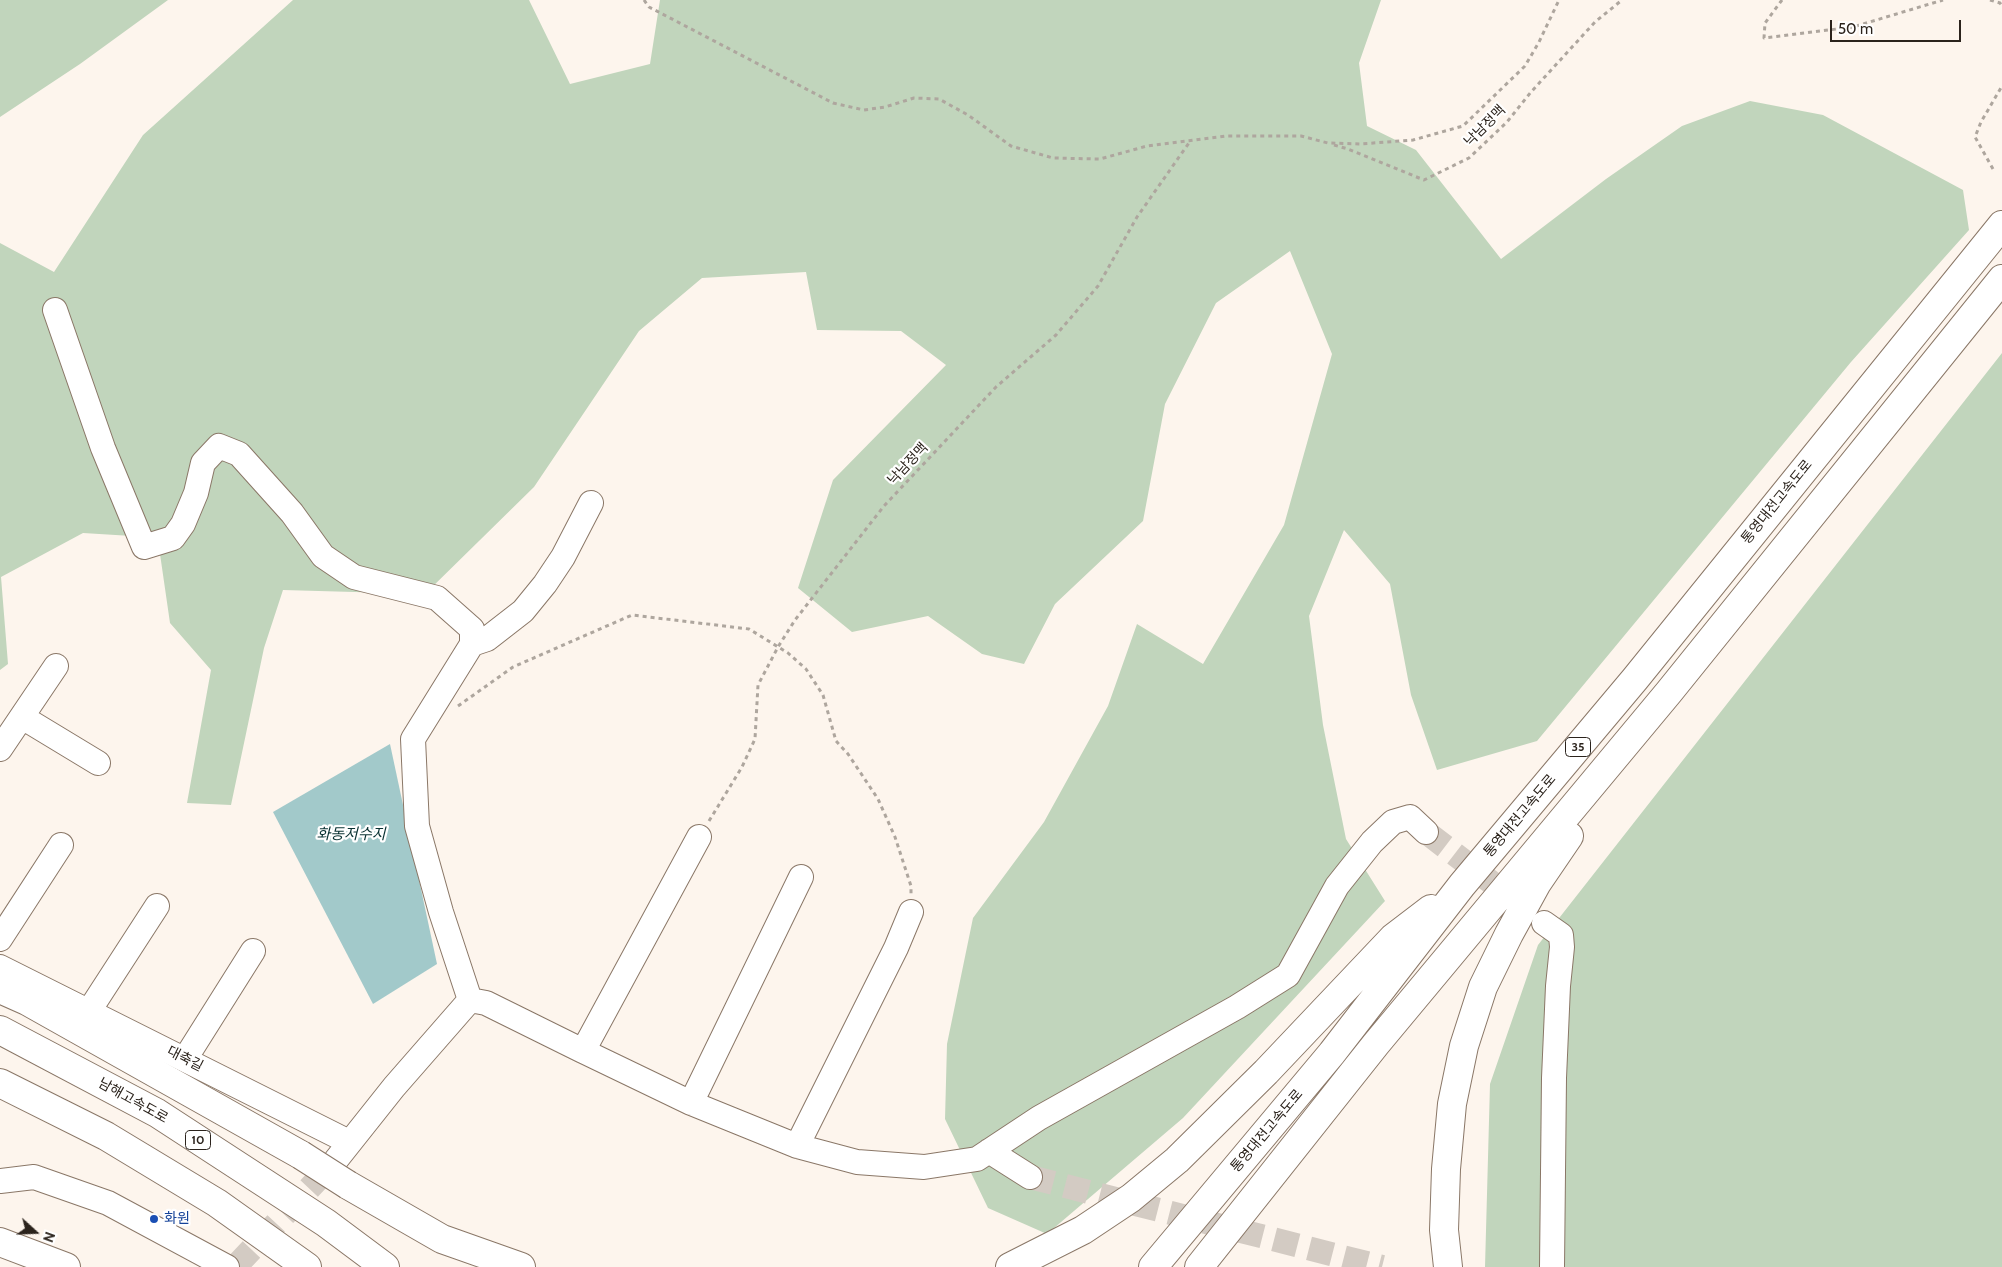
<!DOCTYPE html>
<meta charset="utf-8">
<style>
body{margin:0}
#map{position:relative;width:2002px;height:1267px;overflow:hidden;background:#fdf5ed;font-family:Cabin,sans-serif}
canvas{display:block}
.north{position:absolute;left:10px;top:1207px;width:50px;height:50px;-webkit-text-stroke:4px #fff;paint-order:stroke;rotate:110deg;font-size:14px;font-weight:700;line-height:20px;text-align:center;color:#2b231c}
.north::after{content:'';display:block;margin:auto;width:18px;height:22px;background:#2b231c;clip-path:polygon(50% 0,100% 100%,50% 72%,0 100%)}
.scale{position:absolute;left:1830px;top:20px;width:131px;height:22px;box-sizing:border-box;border:2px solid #2b231c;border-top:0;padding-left:6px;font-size:15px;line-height:18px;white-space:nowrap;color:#2b231c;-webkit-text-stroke:4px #fff;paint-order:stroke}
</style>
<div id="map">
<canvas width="2002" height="1267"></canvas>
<div class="north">N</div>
<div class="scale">50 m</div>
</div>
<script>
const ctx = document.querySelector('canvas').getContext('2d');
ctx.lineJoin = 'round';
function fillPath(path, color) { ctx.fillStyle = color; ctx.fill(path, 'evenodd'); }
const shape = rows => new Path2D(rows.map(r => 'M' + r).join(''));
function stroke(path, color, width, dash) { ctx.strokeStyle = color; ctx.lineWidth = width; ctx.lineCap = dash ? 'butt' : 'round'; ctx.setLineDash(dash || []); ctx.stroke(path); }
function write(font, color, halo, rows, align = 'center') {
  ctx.font = font + ' Cabin,"Noto Sans KR",sans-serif'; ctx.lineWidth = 4.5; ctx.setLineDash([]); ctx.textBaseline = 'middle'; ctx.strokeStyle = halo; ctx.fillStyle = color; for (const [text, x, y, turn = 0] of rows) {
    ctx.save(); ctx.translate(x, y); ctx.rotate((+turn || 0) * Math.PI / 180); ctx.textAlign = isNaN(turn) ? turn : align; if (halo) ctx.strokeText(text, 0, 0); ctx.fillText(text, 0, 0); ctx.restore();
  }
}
const green = shape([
 [0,0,168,0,80,64,0,117],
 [293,0,529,0,570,84,650,64,660,0,1381,0,1359,63,1367,126,1416,150,1501,259,1606,179,1682,126,1750,101,1823,115,1963,190,1969,230,1851,362,1537,741,1437,770,1411,695,1390,584,1344,530,1309,616,1323,725,1346,839,1385,901,1183,1118,1047,1234,988,1208,945,1119,947,1044,973,918,1044,822,1108,706,1137,624,1203,664,1284,525,1332,354,1290,251,1216,303,1165,404,1143,521,1055,604,1024,664,982,654,928,616,852,632,798,588,833,480,946,365,901,331,817,330,806,272,702,278,639,331,534,487,425,594,283,590,264,648,231,805,187,803,211,670,170,623,160,554,148,537,83,533,1,577,8,664,0,670,0,243,54,272,143,135],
 [2002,353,2002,1267,1485,1267,1490,1084,1538,945]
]);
const water = shape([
 [390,744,437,964,373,1004,273,812]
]);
const minorTunnel = shape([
 [1426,832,1517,902],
 [1030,1177,1382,1267],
 [235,1267,336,1160]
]);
const path = shape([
 [644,0,649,7,833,103,864,110,885,107,914,98,939,99,968,115,1011,146,1053,158,1100,159,1147,146,1226,136,1301,136,1328,143,1360,144,1413,140,1463,126,1525,66,1539,42,1559,0],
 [1782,0,1765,23,1764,38,1853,27,1943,0],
 [1990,0,2000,3,2002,6],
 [1334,145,1348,149,1424,180,1469,158,1507,122,1531,92,1595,22,1622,0],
 [1993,169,1975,137,1981,122,2002,86],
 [458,706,513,667,632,615,749,629,788,653,806,669,823,695,836,741,848,754,878,799,895,837,911,886,911,894],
 [709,821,742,767,755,739,758,685,778,647,795,620,884,506,996,387,1056,335,1098,286,1137,217,1191,140]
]);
const minor = shape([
 [55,310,103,448,144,547,173,538,183,524,196,493,203,463,219,446,239,454,292,513,323,556,354,577,437,598,472,629,472,644,413,739,417,826,441,912,470,1000],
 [472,644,487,639,523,611,545,584,563,557,591,503],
 [22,717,98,763],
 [0,749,56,666],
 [1544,923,1561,935,1562,947,1558,986,1554,1078,1552,1267],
 [0,939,61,845],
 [0,967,349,1142],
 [470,1000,486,1003,583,1051,699,837],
 [89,1011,157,906],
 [583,1051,691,1103,797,1146,896,948,911,912],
 [185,1059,253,951],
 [691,1103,801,877],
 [797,1146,857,1162,924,1167,977,1159,1039,1118,1237,1007,1288,975,1337,886,1372,842,1393,822,1410,817,1426,832],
 [989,1151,1030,1177],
 [336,1160,394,1087,470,1000],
 [0,1181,34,1177,108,1203,227,1267]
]);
const major = shape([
 [0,1242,66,1267]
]);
const highway = shape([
 [0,989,27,1001,301,1155],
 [0,1030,157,1113,326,1223,385,1267],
 [0,1083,106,1136,217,1203,307,1267],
 [348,1185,442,1239,521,1267],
 [1010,1267,1083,1230,1131,1198,1177,1160,1266,1072,1393,938,1431,909],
 [1153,1267,1332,1053,1462,885,1635,679,2002,225],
 [1199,1267,1376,1044,1669,692,2002,279],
 [1448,1267,1444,1230,1446,1169,1452,1104,1464,1046,1483,987,1509,934,1537,883,1569,836]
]);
const highwayBridge = shape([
 [301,1155,348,1185]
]);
const markers = [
 [154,1219,5,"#1a4fb4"]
];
const shields = [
 [1578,747,25],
 [198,1140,25]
];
const shieldNames = [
 ["35",1578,747],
 ["10",198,1140]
];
const streetNames = [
 ["낙남정맥",1485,126,-45],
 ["낙남정맥",908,464,-47],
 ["통영대전고속도로",1777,502,-51],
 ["통영대전고속도로",1520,816,-50],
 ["대축길",185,1059,27],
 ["남해고속도로",133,1101,29],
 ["통영대전고속도로",1267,1131,-50]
];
const transitNames = [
 ["화원",164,1219]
];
const waterNames = [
 ["화동저수지",351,835]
];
fillPath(green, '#c1d5bc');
fillPath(water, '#a2c9ca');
stroke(minorTunnel, '#d3cbc3', 24, [24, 12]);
stroke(minor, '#8a7767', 26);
stroke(major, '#8a7767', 30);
stroke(highway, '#8a7767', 30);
stroke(path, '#aea69e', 3, [4, 4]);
stroke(minor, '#fff', 24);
stroke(major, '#fff', 28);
stroke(highway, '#fff', 28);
stroke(highwayBridge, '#8a7767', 30, []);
stroke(highwayBridge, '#fff', 28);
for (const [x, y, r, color] of markers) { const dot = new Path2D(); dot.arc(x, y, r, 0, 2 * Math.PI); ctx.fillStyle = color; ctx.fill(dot); stroke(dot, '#fff', 2); }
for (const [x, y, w] of shields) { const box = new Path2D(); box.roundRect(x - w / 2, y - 9.5, w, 19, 4); ctx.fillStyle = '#fff'; ctx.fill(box); stroke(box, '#2b231c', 1); }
write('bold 12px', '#2b231c', null, shieldNames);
write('14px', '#2b231c', '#fff', streetNames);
write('14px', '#164399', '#fff', transitNames, 'left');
write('italic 15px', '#083031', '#fff', waterNames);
</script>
